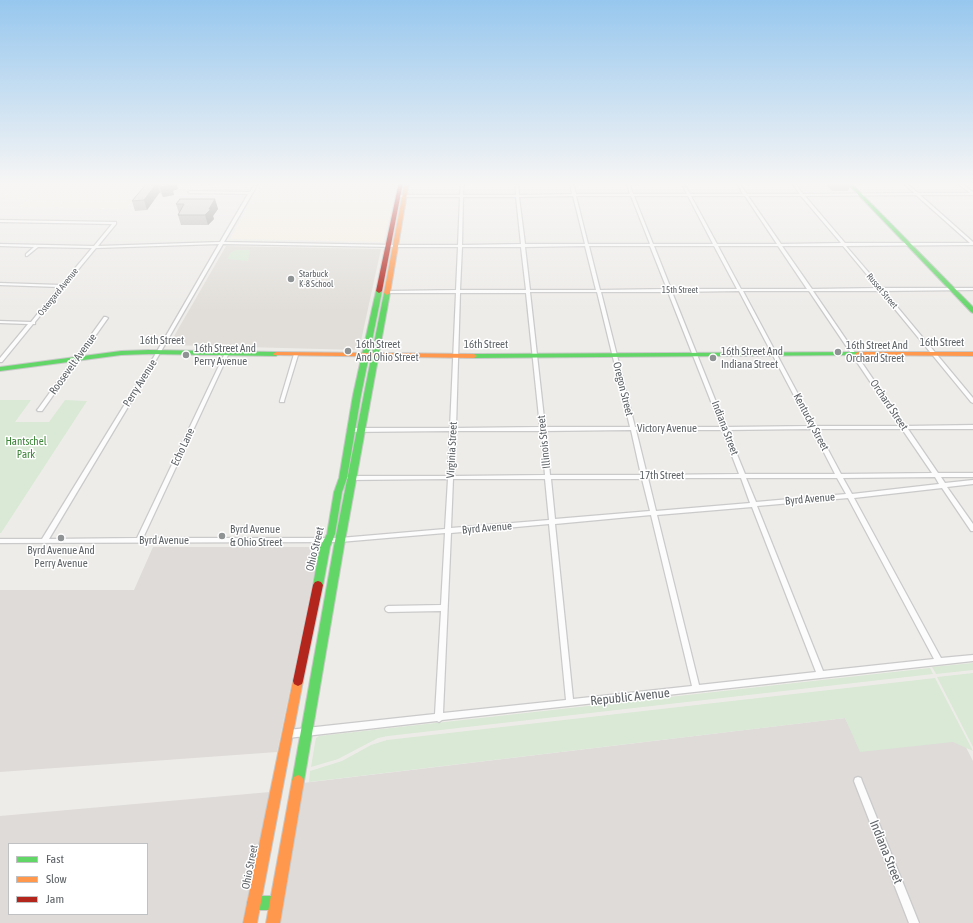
<!DOCTYPE html>
<style>
body{margin:0}
#map{position:relative;width:973px;height:923px;overflow:hidden;background:#eeece9;font-family:"Asap Condensed",sans-serif}
canvas{display:block}
.legend{position:absolute;left:8px;top:843px;width:140px;height:72px;box-sizing:border-box;background:#fff;border:1px solid #bfc1c2;margin:0;padding:5px 7px;list-style:none;font-size:12px;color:#5e6367}
.legend li{display:flex;align-items:center;gap:8px;height:20px}
.legend b{width:20px;border:1px solid #bfc1c2}
</style>
<div id="map">
<canvas width="973" height="923"></canvas>
<ul class="legend">
<li><b style="height:5px;background:#63d668"></b>Fast</li>
<li><b style="height:5px;background:#ff974d"></b>Slow</li>
<li><b style="height:5px;background:#b3261e"></b>Jam</li>
</ul>
</div>
<script>
const ctx = document.querySelector('canvas').getContext('2d');
ctx.lineJoin = 'round';
function fillPath(path, color) { ctx.fillStyle = color; ctx.fill(path, 'evenodd'); }
const shape = rows => new Path2D(rows.map(r => 'M' + r).join(''));
function stroke(path, color, width, dash) { ctx.strokeStyle = color; ctx.lineWidth = width; ctx.lineCap = dash ? 'butt' : 'round'; ctx.setLineDash(dash || []); ctx.stroke(path); }
function write(font, color, halo, rows, align = 'center') {
  ctx.font = font + ' "Asap Condensed",sans-serif'; ctx.lineWidth = 3; ctx.setLineDash([]); ctx.textBaseline = 'middle'; ctx.strokeStyle = halo; ctx.fillStyle = color; for (const [text, x, y, turn = 0] of rows) {
    ctx.save(); ctx.translate(x, y); ctx.rotate((+turn || 0) * Math.PI / 180); ctx.textAlign = isNaN(turn) ? turn : align; if (halo) ctx.strokeText(text, 0, 0); ctx.fillText(text, 0, 0); ctx.restore();
  }
}
const commercial = shape([
 [0,182,149,182,126,209,19,207,29,199,0,198],
 [262,182,398,182,383,242,230,239],
 [796,182,842,182,852,192,804,192]
]);
const industrial = shape([
 [153,547,312,547,319,550,277,752,0,772,0,590,134,590],
 [949,714,973,761,973,923,278,923,303,783,845,718,851,730],
 [270,792,242,923,0,923,0,816],
 [9,844,147,844,147,914,9,914]
]);
const education = shape([
 [226,246,381,249,359,350,169,345]
]);
const green = shape([
 [236,250,250,250,248,261,227,259,231,252],
 [0,400,31,400,15,422,49,422,65,400,87,401,1,533,0,533],
 [973,663,973,670,936,674,932,667],
 [930,668,933,674,388,736,378,738,338,759,311,767,315,743,316,738,319,736],
 [973,673,973,747,937,677],
 [935,678,973,751,953,742,860,752,845,718,309,782,310,771,342,761,371,745,387,740]
]);
const street = shape([
 [256,182,259,182,224,242,396,245,458,245,460,197,398,197,396,196,398,195,460,195,461,182,464,182,463,195,516,195,515,182,518,182,519,195,572,194,570,182,573,182,576,194,630,194,626,182,629,182,633,194,687,194,681,182,683,182,690,194,743,194,736,182,738,182,747,194,800,194,791,182,794,182,803,194,914,193,902,182,905,182,918,193,970,193,956,182,960,182,973,192,973,195,920,195,973,242,973,245,846,246,882,288,973,288,973,290,884,291,973,398,973,403,971,402,880,291,813,291,905,426,973,425,973,429,908,429,938,473,973,473,973,477,941,477,945,483,973,480,973,484,947,487,973,524,973,531,971,531,942,488,854,498,941,658,973,655,973,661,442,720,439,722,437,721,288,738,285,737,284,734,285,731,288,730,435,714,441,611,388,612,386,611,385,609,386,607,388,606,441,605,445,533,340,542,0,543,0,539,42,539,152,360,219,244,96,248,35,322,35,324,33,324,2,362,0,362,0,358,28,324,0,323,0,321,31,322,59,287,0,285,0,283,61,285,92,248,38,247,27,256,26,256,26,254,34,247,0,246,0,244,94,246,112,224,0,222,0,220,116,222,116,224,98,246,220,242,248,194,190,193,188,192,190,191,250,192,256,182],
 [916,195,970,243,845,243,805,196,916,195],
 [573,196,585,244,525,244,519,197,573,196],
 [576,196,631,196,650,244,588,244,576,196],
 [634,196,688,196,713,244,653,244,634,196],
 [691,196,745,196,777,244,717,244,691,196],
 [748,196,801,196,841,243,781,244,748,196],
 [463,197,516,197,521,244,462,245,463,197],
 [223,244,396,247,458,247,456,290,387,291,385,292,387,293,456,293,450,428,350,428,347,430,350,432,450,431,448,476,349,476,346,478,349,480,448,479,445,529,340,538,143,538,229,353,227,352,225,353,137,538,49,539,156,360,223,244],
 [585,246,596,290,530,290,525,247,585,246],
 [589,246,650,246,667,289,600,290,589,246],
 [654,246,714,246,737,289,671,289,654,246],
 [718,246,778,246,807,289,741,289,718,246],
 [782,246,843,246,878,288,812,289,782,246],
 [462,247,521,247,526,290,460,290,462,247],
 [739,291,810,426,726,427,672,292,739,291],
 [743,291,809,291,900,426,815,426,743,291],
 [530,292,597,292,630,427,545,427,530,292],
 [601,292,668,292,721,427,635,427,601,292],
 [460,293,526,293,540,427,456,428,460,293],
 [812,429,835,474,745,474,727,430,812,429],
 [817,429,902,429,932,473,841,474,817,429],
 [631,430,641,475,550,475,546,431,631,430],
 [636,430,722,430,739,474,647,475,636,430],
 [456,431,541,431,545,475,454,476,456,431],
 [935,477,939,484,852,494,843,478,935,477],
 [648,478,741,478,750,503,656,511,648,478],
 [746,478,837,478,846,494,756,502,746,478],
 [453,479,545,479,549,520,451,528,453,479],
 [551,479,642,479,650,511,555,519,551,479],
 [848,498,934,659,823,671,757,506,848,498],
 [752,507,816,672,699,685,657,515,752,507],
 [651,515,692,686,573,699,555,524,651,515],
 [549,524,566,700,443,713,451,533,549,524],
 [104,317,106,317,108,318,42,411,38,411,37,410,38,409,104,317],
 [294,354,298,354,298,355,284,401,284,402,280,402,280,401,294,354],
 [858,777,861,778,862,781,919,923,909,923,854,781,855,778,858,777]
]);
const fast = shape([
 [846,182,850,182,973,307,973,313,971,312,846,182],
 [379,289,382,291,361,395,347,478,342,492,335,534,330,547,323,585,321,588,318,589,315,588,313,585,320,547,327,534,334,492,339,478,353,395,376,291,379,289],
 [387,291,390,293,344,546,304,781,302,785,298,787,294,785,292,781,334,546,384,293,387,291],
 [149,350,276,352,279,354,276,356,149,354,121,355,0,371,0,367,121,351,149,350],
 [858,352,860,353,860,355,474,358,471,356,474,354,858,352],
 [254,896,276,896,281,898,283,903,281,908,276,910,254,910,249,908,247,903,249,898,254,896]
]);
const slow = shape([
 [405,182,409,182,390,293,387,295,384,293,405,182],
 [276,352,474,354,477,356,474,358,274,355,273,354,276,352],
 [858,352,973,352,973,356,856,355,856,353,858,352],
 [298,676,302,678,303,681,257,923,243,923,293,681,294,678,298,676],
 [298,775,302,777,304,781,280,923,266,923,292,781,294,777,298,775]
]);
const jam = shape([
 [399,182,403,182,382,291,379,293,376,291,399,182],
 [318,581,321,582,323,585,303,681,302,684,298,686,294,684,293,681,313,585,315,582,318,581]
]);
const wall = shape([
 [148,182,178,189,173,191,174,195,163,197,160,192,147,210,135,211,132,201],
 [828,182,849,182,851,183,848,191,832,191,827,185],
 [215,199,218,209,213,216,214,219,208,225,181,225,178,215,179,213,176,204]
]);
const shadedWall = shape([
 [166,182,176,182,178,189,173,191,174,195,163,197,160,187],
 [157,183,160,192,147,210,144,200],
 [215,199,218,209,213,216,214,219,208,225,205,215]
]);
const building = shape([
 [148,182,169,182,171,185,160,187,157,183,144,200,132,201,148,182],
 [833,182,849,182,851,183,834,183,833,182],
 [180,199,215,199,209,209,211,209,205,215,178,215,184,204,176,204,180,199]
]);
const markers = [
 [291,279,4,"#909394"],
 [348,351,4,"#909394"],
 [838,352,4,"#909394"],
 [186,355,4,"#909394"],
 [713,358,4,"#909394"],
 [222,536,4,"#909394"],
 [61,538,4,"#909394"]
];
const farPoinames = [
 ["Starbuck",299,274],
 ["K-8 School",299,284]
];
const farStreetnames = [
 ["15th Street",680,290],
 ["Russet Street",882,291,50],
 ["Ostergard Avenue",58,292,-51]
];
const streetNames = [
 ["16th Street",162,341],
 ["16th Street",942,343],
 ["16th Street",486,345],
 ["Roosevelt Avenue",73,364,-54],
 ["Perry Avenue",140,383,-58],
 ["Oregon Street",623,389,76],
 ["Orchard Street",889,405,56],
 ["Kentucky Street",811,422,62],
 ["Indiana Street",725,428,69],
 ["Victory Avenue",667,429],
 ["Illinois Street",544,442,-96],
 ["Echo Lane",183,447,-65],
 ["Virginia Street",452,450,-87],
 ["17th Street",662,476],
 ["Byrd Avenue",810,499,-5],
 ["Byrd Avenue",487,528,-5],
 ["Byrd Avenue",164,541],
 ["Ohio Street",315,549,-76],
 ["Ohio Street",250,867,-79]
];
const poiNames = [
 ["16th Street",356,345],
 ["And Ohio Street",356,358],
 ["16th Street And",846,346],
 ["Orchard Street",846,359],
 ["16th Street And",194,349],
 ["Perry Avenue",194,362],
 ["16th Street And",721,352],
 ["Indiana Street",721,365],
 ["Byrd Avenue",230,530],
 ["& Ohio Street",230,543],
 ["Byrd Avenue And",61,551,"center"],
 ["Perry Avenue",61,564,"center"]
];
const parkNames = [
 ["Hantschel",26,442],
 ["Park",26,455]
];
const nearStreetnames = [
 ["Republic Avenue",630,697,-6],
 ["Indiana Street",886,852,68]
];
fillPath(commercial, '#f6f0e4');
fillPath(industrial, '#dedbd9');
fillPath(education, '#e1ded9');
fillPath(green, '#d9e9d5');
stroke(street, '#cacaca', 2.5);
stroke(fast, '#c8c9c8', 2);
stroke(slow, '#c8c9c8', 2);
stroke(jam, '#c8c9c8', 2);
fillPath(street, '#fcfcfc');
fillPath(fast, '#63d668');
fillPath(slow, '#ff974d');
fillPath(jam, '#b3261e');
fillPath(wall, '#b6b5b5');
fillPath(shadedWall, '#949493');
fillPath(building, '#d4d3d2');
stroke(building, '#949493', 1);
const sky = ctx.createLinearGradient(0, 0, 0, 311);
sky.addColorStop(0, '#97c7ee');
sky.addColorStop(0.59, '#f7f6f5');
sky.addColorStop(1, '#f7f6f500');
ctx.fillStyle = sky;
ctx.fillRect(0, 0, 973, 311);
for (const [x, y, r, color] of markers) { const dot = new Path2D(); dot.arc(x, y, r, 0, 2 * Math.PI); ctx.fillStyle = color; ctx.fill(dot); stroke(dot, '#fff', 1.5); }
write('9px', '#5e6367', '#fff', farPoinames, 'left');
write('9px', '#5e6367', '#fff', farStreetnames);
write('11px', '#5e6367', '#fff', streetNames);
write('11px', '#5e6367', '#fff', poiNames, 'left');
write('11px', '#3c8538', '#fff', parkNames);
write('13px', '#5e6367', '#fff', nearStreetnames);
</script>
